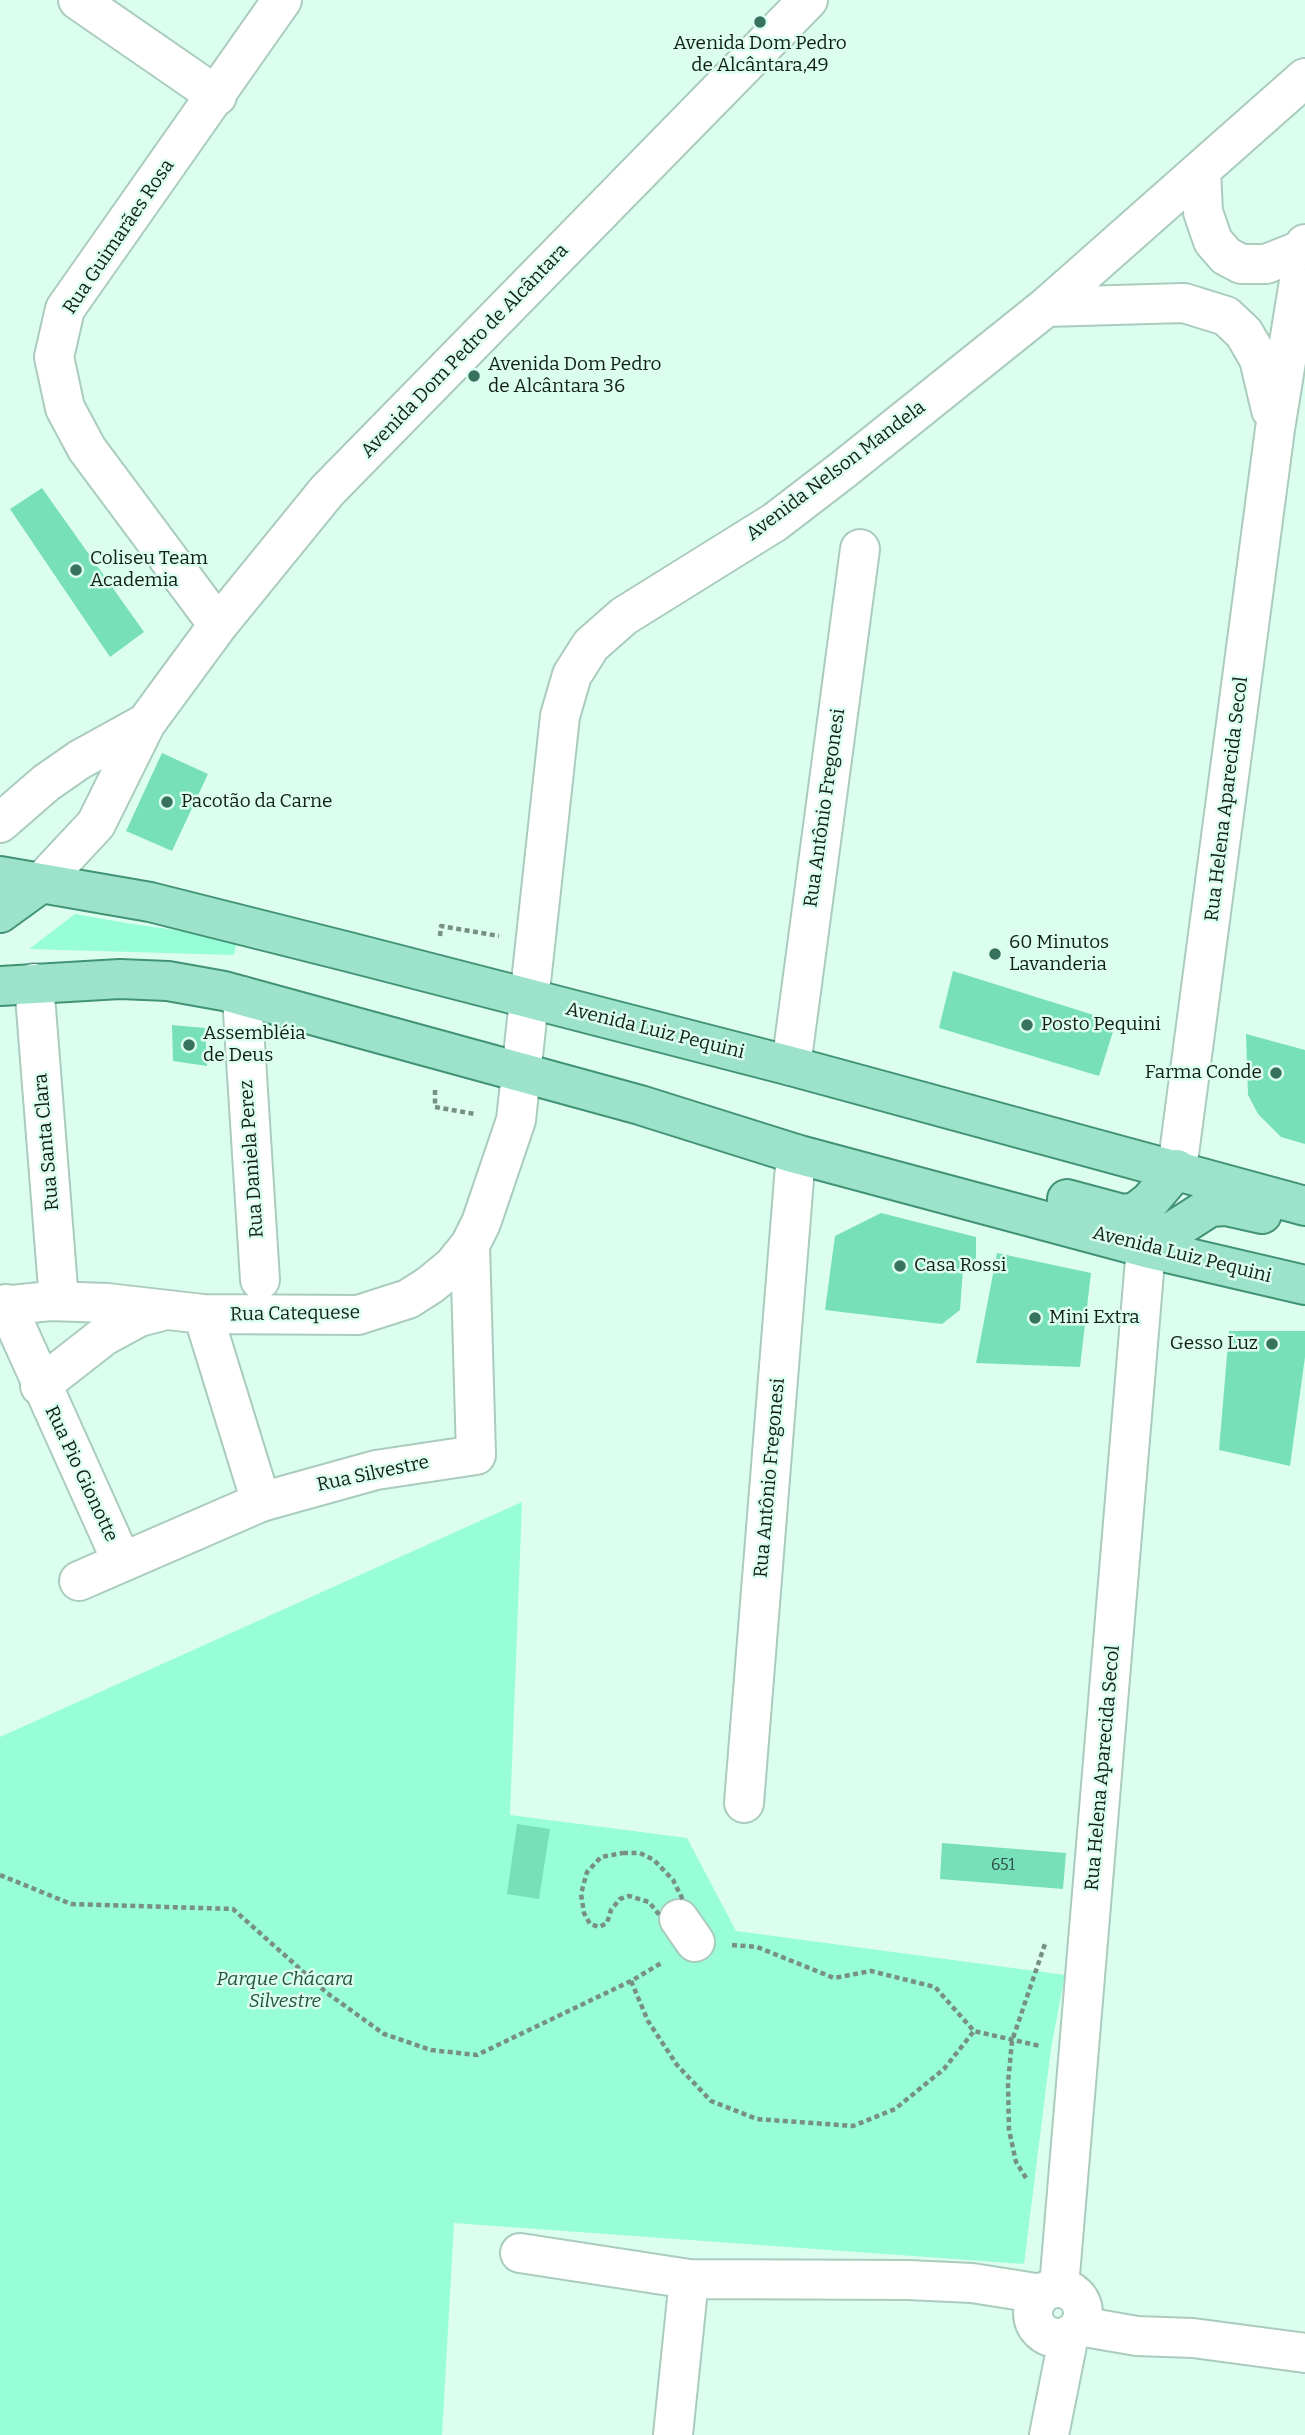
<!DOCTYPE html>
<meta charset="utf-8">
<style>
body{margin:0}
canvas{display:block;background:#dbfeef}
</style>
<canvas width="1305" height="2435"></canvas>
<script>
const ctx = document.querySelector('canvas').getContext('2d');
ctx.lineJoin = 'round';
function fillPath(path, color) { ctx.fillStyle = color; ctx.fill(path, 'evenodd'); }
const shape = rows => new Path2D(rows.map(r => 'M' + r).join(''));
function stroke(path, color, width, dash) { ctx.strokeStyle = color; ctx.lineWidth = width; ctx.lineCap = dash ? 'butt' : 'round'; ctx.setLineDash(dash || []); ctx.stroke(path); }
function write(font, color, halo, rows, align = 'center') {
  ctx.font = font + ' Bitter,serif'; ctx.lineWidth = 5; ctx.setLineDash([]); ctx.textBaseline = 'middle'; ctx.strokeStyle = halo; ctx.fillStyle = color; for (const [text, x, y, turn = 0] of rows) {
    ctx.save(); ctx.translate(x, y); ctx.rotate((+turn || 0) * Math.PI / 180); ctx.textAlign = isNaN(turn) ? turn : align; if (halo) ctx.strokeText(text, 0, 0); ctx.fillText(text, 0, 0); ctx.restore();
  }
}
const green = shape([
 [75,914,126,923,237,939,234,955,29,949],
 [522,1502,510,1815,687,1838,736,1931,1065,1975,1051,2048,1024,2264,454,2223,442,2435,0,2435,0,1737]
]);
const building = shape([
 [42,488,144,632,110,657,10,509],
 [162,753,208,774,172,851,126,831],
 [953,971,1116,1022,1099,1076,939,1028],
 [172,1025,205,1028,207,1066,173,1061],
 [1246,1034,1305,1050,1305,1144,1281,1137,1258,1114,1248,1095],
 [881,1213,976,1237,976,1263,963,1269,960,1310,942,1324,825,1310,835,1236],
 [997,1253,1091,1273,1080,1367,976,1363],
 [1229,1331,1305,1331,1305,1357,1290,1466,1219,1450],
 [517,1824,550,1829,539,1899,507,1894],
 [942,1843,1066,1853,1063,1889,940,1879]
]);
const path = shape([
 [440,936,441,926,499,936],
 [435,1090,435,1107,475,1114],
 [623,1853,640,1853,654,1860,673,1880,683,1900,683,1914,673,1923,665,1922,649,1902,629,1896,620,1899,611,1910,607,1923,599,1927,590,1924,584,1913,581,1894,587,1872,601,1857,623,1853],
 [0,1875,71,1904,233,1909,327,1993,384,2034,431,2050,477,2055,631,1981,663,1962],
 [732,1945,757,1947,834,1978,871,1971,935,1987,974,2031,1040,2046],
 [631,1981,648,2021,677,2065,711,2101,757,2119,853,2126,895,2109,944,2069,974,2031],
 [1026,2178,1016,2162,1009,2130,1008,2083,1012,2041,1046,1941]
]);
const minor = shape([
 [78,0,217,96],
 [1201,171,1203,212,1213,241,1226,256,1241,264,1266,264,1304,249],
 [1046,307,1184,303,1226,316,1244,333,1259,359,1271,410],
 [218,625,87,449,65,408,54,357,65,309,282,0],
 [0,823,46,783,79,760,146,723],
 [40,884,96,824,146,723,218,625,327,491,808,0],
 [34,983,59,1301],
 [242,996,260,1280],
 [791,1066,860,549],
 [1177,1169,1275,429,1305,244],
 [6,1304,122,1562],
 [0,1306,51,1301,107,1303,203,1314,358,1315,408,1299,430,1285,453,1266,470,1245,481,1223,516,1120,560,716,572,675,591,645,624,616,775,522,844,469,1046,307,1305,78],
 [203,1314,261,1502],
 [40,1386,104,1336,139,1317,159,1312],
 [79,1581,261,1502,376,1470,476,1455,470,1245],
 [744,1803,796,1154],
 [679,1919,695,1942],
 [520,2253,689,2279,908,2280,972,2283,1042,2294],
 [1059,2287,1146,1248],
 '1033 2313a25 25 0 1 1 50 0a25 25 0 1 1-50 0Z',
 [1079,2326,1137,2336,1193,2338,1305,2353],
 [673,2435,689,2279],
 [1049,2435,1069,2335]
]);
const major = shape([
 [0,876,150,902,349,952,791,1066,1305,1206],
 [0,913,40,884],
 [0,986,120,979,168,981,224,991,640,1105,796,1154,1146,1248,1305,1285],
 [1067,1199,1123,1214,1136,1212,1150,1201,1177,1169],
 [1146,1248,1210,1207,1226,1206,1262,1214]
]);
const markers = [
 [760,22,7,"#36725d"],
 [474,376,7,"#36725d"],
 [76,570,7,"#36725d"],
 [167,802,7,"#36725d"],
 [995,954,7,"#36725d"],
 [1027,1025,7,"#36725d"],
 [189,1045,7,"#36725d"],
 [1276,1073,7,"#36725d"],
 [900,1266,7,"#36725d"],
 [1035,1318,7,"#36725d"],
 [1272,1344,7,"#36725d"]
];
const numberNames = [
 ["651",1003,1866]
];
const poiNames = [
 ["Avenida Dom Pedro",760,44,"center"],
 ["de Alcântara,49",760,66,"center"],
 ["Avenida Dom Pedro",488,365],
 ["de Alcântara 36",488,387],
 ["Coliseu Team",90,559],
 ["Academia",90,581],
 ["Pacotão da Carne",181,802],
 ["60 Minutos",1009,943],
 ["Lavanderia",1009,965],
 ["Posto Pequini",1041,1025],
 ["Assembléia",203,1034],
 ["de Deus",203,1056],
 ["Farma Conde",1262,1073,"right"],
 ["Casa Rossi",914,1266],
 ["Mini Extra",1049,1318],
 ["Gesso Luz",1258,1344,"right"]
];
const streetNames = [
 ["Rua Guimarães Rosa",119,237,-56],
 ["Avenida Dom Pedro de Alcântara",465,351,-46],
 ["Avenida Nelson Mandela",836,471,-37],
 ["Rua Helena Aparecida Secol",1227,799,-83],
 ["Rua Antônio Fregonesi",825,808,-82],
 ["Avenida Luiz Pequini",655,1031,14],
 ["Rua Santa Clara",47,1142,-95],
 ["Rua Daniela Perez",252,1159,-94],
 ["Avenida Luiz Pequini",1182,1255,14],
 ["Rua Catequese",295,1314,-1],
 ["Rua Pio Gionotte",81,1474,65],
 ["Rua Silvestre",373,1474,-12],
 ["Rua Antônio Fregonesi",770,1478,-85],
 ["Rua Helena Aparecida Secol",1103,1768,-85]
];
const parkNames = [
 ["Parque Chácara",285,1980],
 ["Silvestre",285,2002]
];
fillPath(green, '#97fed7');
fillPath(building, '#77e0ba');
stroke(minor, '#aaccbe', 42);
stroke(major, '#429276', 42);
stroke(path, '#778f85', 4.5, [5, 3.5]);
stroke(minor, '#fff', 38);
stroke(major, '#9de3cb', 38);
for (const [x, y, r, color] of markers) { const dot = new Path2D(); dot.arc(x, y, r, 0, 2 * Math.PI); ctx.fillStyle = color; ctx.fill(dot); stroke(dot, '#dbfeef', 2.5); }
write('16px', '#2a4e41', null, numberNames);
write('19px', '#111e19', '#dbfeef', poiNames, 'left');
write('19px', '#111e19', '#dbfeef', streetNames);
write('italic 19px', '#255242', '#dbfeef', parkNames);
</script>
